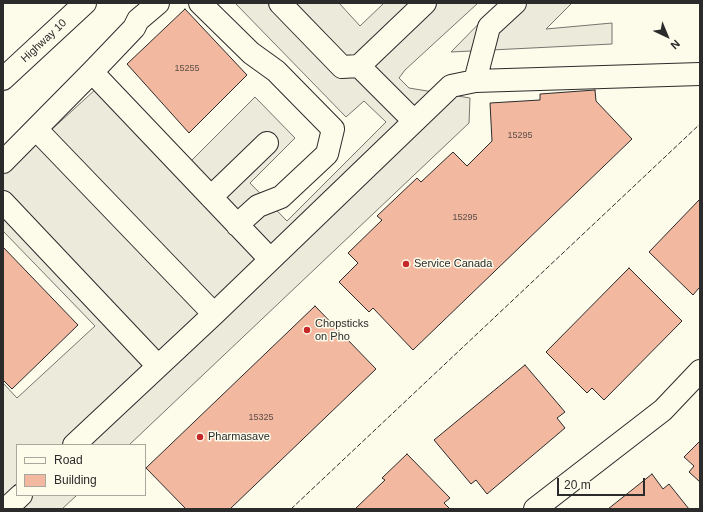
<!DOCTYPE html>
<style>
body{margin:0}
#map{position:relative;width:703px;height:512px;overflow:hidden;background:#fdfbea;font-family:Arial,sans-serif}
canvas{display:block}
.frame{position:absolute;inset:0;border:4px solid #2b2b2b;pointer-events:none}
.legend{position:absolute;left:16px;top:444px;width:130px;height:52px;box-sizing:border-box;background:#fdfbea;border:1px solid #a9a89e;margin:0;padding:5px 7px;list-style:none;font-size:12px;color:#2b2b2b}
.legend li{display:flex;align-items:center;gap:8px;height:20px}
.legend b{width:20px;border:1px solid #a9a89e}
.north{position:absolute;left:647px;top:16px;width:40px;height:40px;-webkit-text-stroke:3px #fdfbea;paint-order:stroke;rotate:136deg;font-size:11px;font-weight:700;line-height:16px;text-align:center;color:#2b2b2b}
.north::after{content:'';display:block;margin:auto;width:14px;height:18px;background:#2b2b2b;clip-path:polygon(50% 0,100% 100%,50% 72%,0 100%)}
.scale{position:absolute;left:557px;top:478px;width:88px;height:18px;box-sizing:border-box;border:2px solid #2b2b2b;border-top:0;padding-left:5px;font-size:12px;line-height:14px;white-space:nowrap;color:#2b2b2b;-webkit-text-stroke:3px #fdfbea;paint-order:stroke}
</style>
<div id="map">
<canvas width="703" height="512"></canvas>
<div class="frame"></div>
<ul class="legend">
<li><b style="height:5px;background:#fdfbea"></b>Road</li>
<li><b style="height:11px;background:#f2b8a0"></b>Building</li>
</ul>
<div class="north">N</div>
<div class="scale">20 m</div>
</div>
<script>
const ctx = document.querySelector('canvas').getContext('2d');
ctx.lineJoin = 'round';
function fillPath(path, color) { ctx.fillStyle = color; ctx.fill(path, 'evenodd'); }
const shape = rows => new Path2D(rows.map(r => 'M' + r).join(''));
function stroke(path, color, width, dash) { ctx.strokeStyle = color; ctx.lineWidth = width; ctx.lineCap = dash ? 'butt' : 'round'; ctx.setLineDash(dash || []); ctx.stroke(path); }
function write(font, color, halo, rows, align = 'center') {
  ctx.font = font + ' Arial,sans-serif'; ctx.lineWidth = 3; ctx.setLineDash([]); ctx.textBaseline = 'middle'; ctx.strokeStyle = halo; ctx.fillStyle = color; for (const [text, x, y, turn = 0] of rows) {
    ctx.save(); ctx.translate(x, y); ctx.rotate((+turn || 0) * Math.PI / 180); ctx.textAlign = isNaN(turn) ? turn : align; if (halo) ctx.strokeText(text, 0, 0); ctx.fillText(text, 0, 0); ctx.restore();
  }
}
const parking = shape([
 [235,3,339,3,360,26,384,3,478,3,405,70,399,78,409,88,470,98,469,123,129,445,17,445,17,495,77,495,62,509,3,509,3,383,17,398,95,326,3,231,3,174,108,78,190,162,255,97,295,138,250,183,287,221,386,122,364,101,346,117,235,3],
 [499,3,572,3,546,29,612,23,612,44,451,52,499,3]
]);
const building = shape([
 [185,9,247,75,189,133,127,64,185,9],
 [595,90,596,101,632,139,413,350,373,308,369,312,339,282,358,263,348,253,382,220,377,216,417,178,421,182,453,152,467,166,492,141,490,103,540,100,540,94,595,90],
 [700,199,700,289,699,288,693,295,649,252,700,199],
 [3,247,78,325,12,389,3,380,3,247],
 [629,268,682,321,604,400,592,388,587,393,546,352,629,268],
 [315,306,376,369,230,509,186,509,146,468,315,306],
 [525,365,565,412,557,418,565,428,487,494,476,480,471,484,434,440,525,365],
 [700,441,700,482,689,472,694,466,684,457,700,441],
 [407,454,450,498,444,503,450,509,355,509,385,480,382,478,407,454],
 [652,474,663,489,669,484,689,509,608,509,652,474]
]);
const minor = shape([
 [200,3,251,53,276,71,333,129,327,154,281,197,258,206,237,225],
 [280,3,342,67,359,66],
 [92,72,270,259],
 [475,81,489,27,515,3],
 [414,121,359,66,425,3],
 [36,129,214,314],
 [3,162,92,72,134,28,138,20,158,3],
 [211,197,267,143],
 [3,202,158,366],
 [74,445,214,314,451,86,475,81,700,74],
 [6,509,21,495],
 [535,509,663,410,700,371]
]);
const highway = shape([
 [3,79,85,3]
]);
const fence = shape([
 [291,509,700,124]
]);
const markers = [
 [406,264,4,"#c62828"],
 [307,330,4,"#c62828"],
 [200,437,4,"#c62828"]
];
const numberNames = [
 ["15255",187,69],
 ["15295",520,136],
 ["15295",465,218],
 ["15325",261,418]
];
const streetNames = [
 ["Highway 10",44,41,-43]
];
const poiNames = [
 ["Service Canada",414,264],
 ["Chopsticks",315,324],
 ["on Pho",315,337],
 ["Pharmasave",208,437]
];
fillPath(parking, '#eceadb');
stroke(parking, '#74746e', 1);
fillPath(building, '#f2b8a0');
stroke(building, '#2b2b2b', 1);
stroke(minor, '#2b2b2b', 24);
stroke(highway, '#2b2b2b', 24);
stroke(minor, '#fdfbea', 22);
stroke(highway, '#fdfbea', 22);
stroke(fence, '#2b2b2b', 1, [5, 2]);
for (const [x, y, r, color] of markers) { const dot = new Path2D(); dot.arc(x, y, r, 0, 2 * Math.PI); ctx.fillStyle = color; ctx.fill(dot); stroke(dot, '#fdfbea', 1.5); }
write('9px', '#5d4e48', null, numberNames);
write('11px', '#2b2b2b', '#fdfbea', streetNames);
write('11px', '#2b2b2b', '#fdfbea', poiNames, 'left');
</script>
